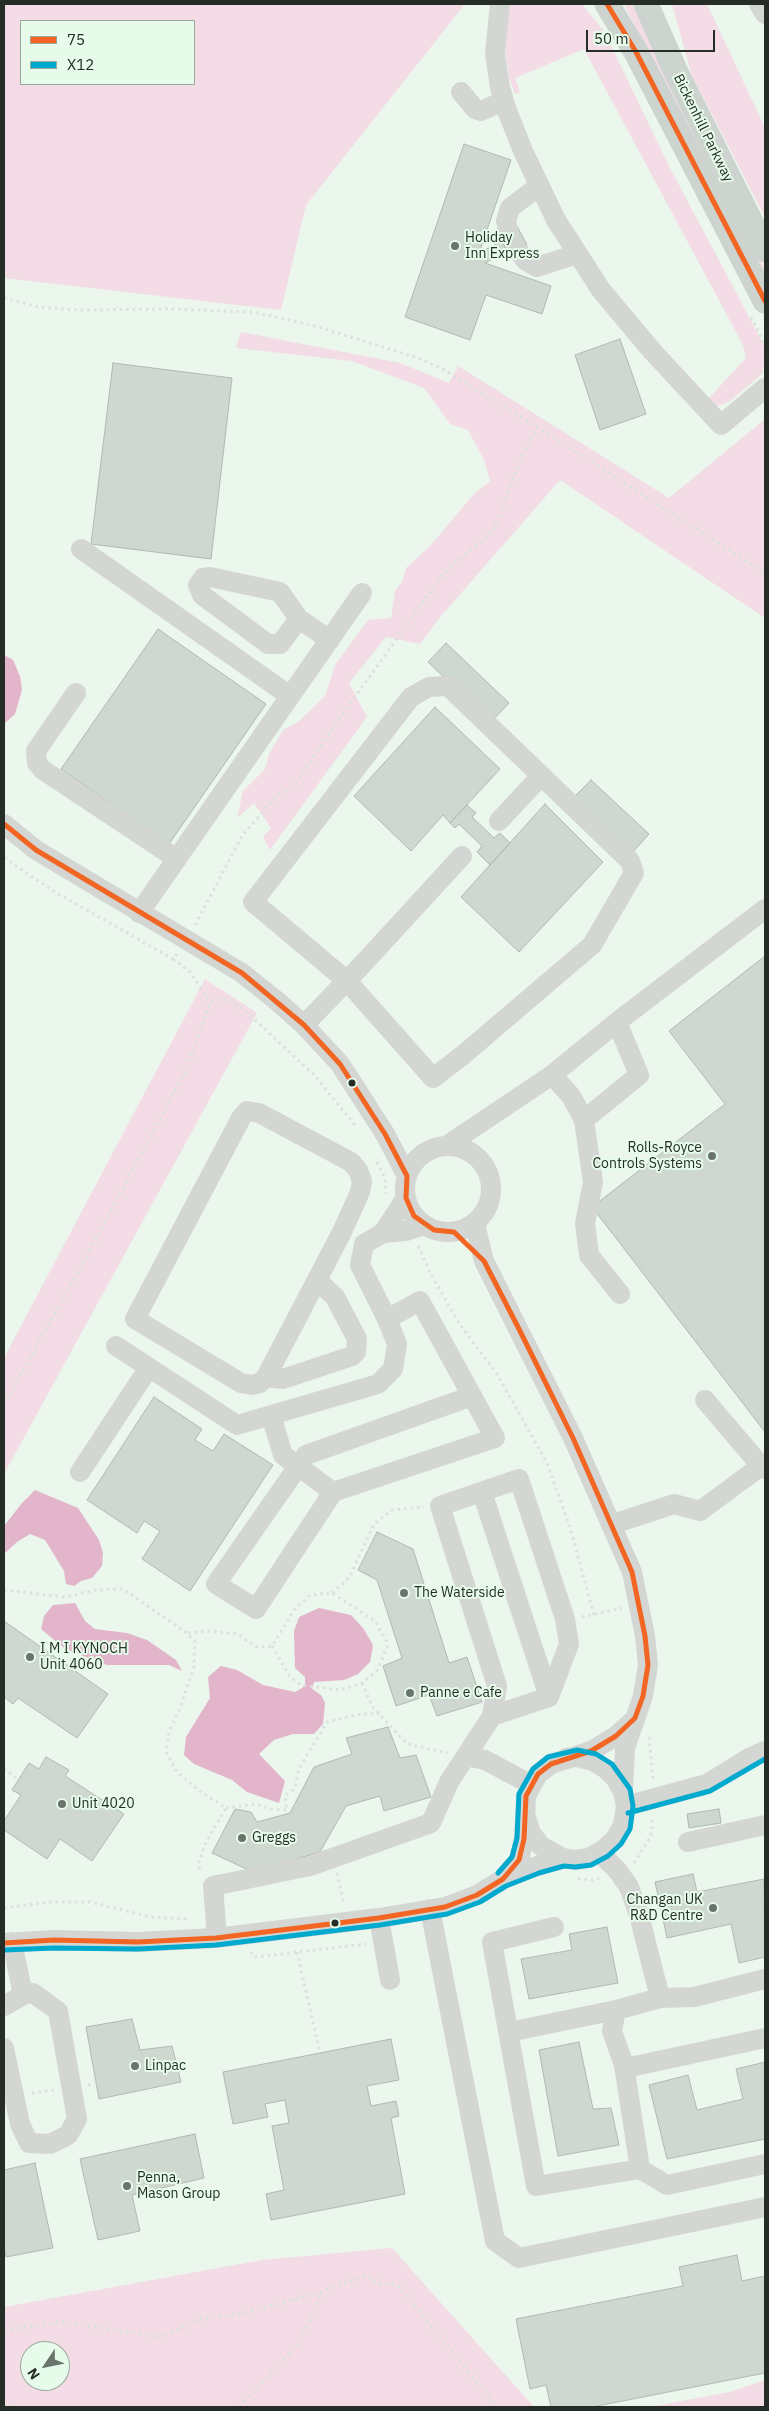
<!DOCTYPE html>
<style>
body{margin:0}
#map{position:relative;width:769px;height:2411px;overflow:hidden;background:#ebf6ed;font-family:"IBM Plex Sans",sans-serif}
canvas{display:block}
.frame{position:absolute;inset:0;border:5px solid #252d26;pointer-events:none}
.legend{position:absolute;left:20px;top:20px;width:175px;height:65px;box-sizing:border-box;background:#e6fbea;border:1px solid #99a99c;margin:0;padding:6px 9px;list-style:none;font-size:15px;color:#252d26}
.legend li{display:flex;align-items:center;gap:10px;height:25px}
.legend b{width:25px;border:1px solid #99a99c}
.north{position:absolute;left:20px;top:2341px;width:50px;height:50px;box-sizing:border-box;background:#e6fbea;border:1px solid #99a99c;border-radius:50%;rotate:236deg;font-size:14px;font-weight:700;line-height:20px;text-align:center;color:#252d26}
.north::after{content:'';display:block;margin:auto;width:18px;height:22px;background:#6a736c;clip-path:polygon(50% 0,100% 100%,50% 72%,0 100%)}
.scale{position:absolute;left:586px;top:30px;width:129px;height:22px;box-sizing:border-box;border:2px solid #252d26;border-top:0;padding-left:6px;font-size:15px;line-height:18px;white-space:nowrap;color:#252d26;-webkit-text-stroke:4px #e6fbea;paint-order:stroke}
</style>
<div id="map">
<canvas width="769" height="2411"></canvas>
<div class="frame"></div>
<ul class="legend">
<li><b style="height:6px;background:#f26522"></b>75</li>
<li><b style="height:6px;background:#00a9ce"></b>X12</li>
</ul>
<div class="north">N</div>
<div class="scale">50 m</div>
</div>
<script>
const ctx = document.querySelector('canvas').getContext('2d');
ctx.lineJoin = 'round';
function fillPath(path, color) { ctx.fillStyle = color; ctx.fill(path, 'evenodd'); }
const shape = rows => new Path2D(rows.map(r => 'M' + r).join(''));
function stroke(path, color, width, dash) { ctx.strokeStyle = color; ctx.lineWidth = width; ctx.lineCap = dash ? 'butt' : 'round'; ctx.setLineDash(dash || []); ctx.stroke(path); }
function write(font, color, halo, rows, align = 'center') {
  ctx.font = font + ' "IBM Plex Sans",sans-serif'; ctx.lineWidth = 4; ctx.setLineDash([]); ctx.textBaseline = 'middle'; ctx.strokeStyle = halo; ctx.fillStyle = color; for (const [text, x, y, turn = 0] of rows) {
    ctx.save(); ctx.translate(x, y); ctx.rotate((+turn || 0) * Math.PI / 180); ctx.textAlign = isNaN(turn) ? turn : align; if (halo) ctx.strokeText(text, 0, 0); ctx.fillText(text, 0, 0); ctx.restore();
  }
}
const green = shape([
 [4,4,465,4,306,205,281,310,4,278],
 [21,21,194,21,194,84,21,84],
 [510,4,582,4,604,31,669,166,765,347,763,373,729,402,716,406,709,398,746,358,743,345,584,49,515,78,520,92,515,94,509,77,506,54,507,15],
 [624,4,632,4,765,269,765,282,744,245],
 [672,4,707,4,765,128,765,217,692,76],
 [241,332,400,363,449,383,458,366,669,498,765,419,765,618,560,480,441,616,420,644,386,637,349,683,367,717,270,850,263,837,271,828,254,803,237,818,243,791,265,769,269,754,283,730,298,722,325,696,335,665,368,620,391,618,395,591,403,580,406,568,430,546,474,494,490,481,485,462,468,430,450,424,424,388,352,361,236,348],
 [205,979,257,1013,4,1474,4,1358],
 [392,2248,534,2407,4,2407,4,2307,262,2260],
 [30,2351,60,2351,60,2381,30,2381],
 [765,2380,765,2407,650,2407,730,2392]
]);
const water = shape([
 [4,655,13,660,20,676,22,690,15,714,4,724],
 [35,1490,78,1508,99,1540,103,1553,102,1566,92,1578,81,1581,74,1586,66,1584,64,1571,45,1540,30,1534,17,1542,4,1554,4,1526,22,1503],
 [75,1603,85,1621,95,1629,127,1633,147,1640,176,1660,182,1671,169,1665,107,1665,65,1649,41,1629,44,1616,53,1605],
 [319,1608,351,1615,363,1628,373,1645,370,1662,358,1674,344,1680,314,1682,312,1689,321,1695,325,1703,323,1724,314,1734,293,1734,274,1740,259,1754,285,1781,279,1803,247,1792,232,1780,194,1764,184,1755,186,1737,210,1698,208,1677,221,1666,237,1670,263,1685,295,1692,302,1688,305,1684,305,1677,295,1668,294,1631,299,1617]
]);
const building = shape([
 [464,144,511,160,479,253,502,241,507,251,485,263,551,286,542,314,486,295,470,340,405,317,464,144],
 [518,228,527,245,509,255,500,238,518,228],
 [620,339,646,414,600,430,575,355,620,339],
 [113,363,232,378,211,559,91,544,113,363],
 [158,629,266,704,169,844,61,769,158,629],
 [446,643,509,703,491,722,428,662,446,643],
 [435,707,500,769,450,823,443,815,411,851,354,796,435,707],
 [591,780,649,834,632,853,573,798,591,780],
 [545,804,603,862,519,952,461,897,545,804],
 [467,805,476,813,472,817,494,838,500,833,510,843,490,865,477,852,482,846,459,824,455,828,450,823,467,805],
 [765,956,765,1432,592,1207,725,1104,669,1031,765,956],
 [154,1397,202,1429,195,1440,213,1451,224,1434,273,1465,190,1591,142,1559,160,1531,144,1521,137,1533,87,1500,154,1397],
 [377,1532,413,1549,449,1663,467,1657,482,1702,437,1716,429,1695,396,1706,383,1666,402,1658,377,1580,358,1570,377,1532],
 [4,1621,108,1694,77,1738,18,1698,13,1704,4,1697,4,1621],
 [388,1727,400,1758,416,1755,431,1797,384,1811,380,1796,346,1806,320,1852,253,1872,212,1853,235,1809,251,1812,257,1822,290,1813,314,1767,352,1754,346,1738,388,1727],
 [46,1757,69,1770,65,1776,124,1814,92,1861,60,1839,47,1859,4,1830,4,1821,21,1795,12,1790,29,1763,39,1769,46,1757],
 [719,1809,721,1823,689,1828,687,1814,719,1809],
 [693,1874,697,1892,764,1879,765,1957,739,1963,731,1924,667,1938,655,1882,693,1874],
 [607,1927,618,1983,529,1999,521,1959,572,1950,569,1934,607,1927],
 [132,2019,140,2050,172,2046,181,2082,99,2099,86,2027,132,2019],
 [391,2039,399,2080,367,2086,371,2106,396,2101,399,2116,391,2118,405,2194,271,2220,266,2194,284,2190,272,2126,289,2123,285,2100,265,2104,268,2117,233,2124,223,2072,391,2039],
 [579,2042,593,2109,611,2108,619,2145,558,2156,539,2050,579,2042],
 [765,2062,765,2139,667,2159,649,2085,688,2075,697,2110,743,2099,736,2069,765,2062],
 [195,2134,204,2178,132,2195,140,2231,98,2240,80,2159,195,2134],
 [35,2163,53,2248,6,2257,4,2247,4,2170,35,2163],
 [737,2255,742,2281,765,2276,765,2373,592,2407,551,2407,546,2385,530,2389,516,2319,683,2286,679,2267,737,2255]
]);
const path = shape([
 [4,298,39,307,78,310,169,309,253,312,315,326,415,357,441,368,537,427,765,573],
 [751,317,765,344],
 [4,858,55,892,173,959],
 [195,925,242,836,275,798,297,783,330,732,444,573,493,531,522,456,537,427],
 [177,954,173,959,190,972,210,1002,228,998,251,1016,316,1077,357,1128],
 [377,1162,385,1178,386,1194],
 [418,1246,433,1278,461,1326,497,1374,547,1463,570,1527,594,1615],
 [4,1405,84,1261,186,1070,210,1002],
 [4,1590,65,1597,95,1590,123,1589,187,1633,195,1642,194,1667,180,1708,169,1732,166,1752,177,1772,197,1789,226,1808,207,1840,198,1864,201,1873],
 [332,1593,349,1578,374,1524,392,1510,424,1507],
 [582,1617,622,1608],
 [188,1633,209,1631,237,1634,257,1647,272,1646,295,1609,310,1595,332,1593,375,1621,388,1644,378,1669,362,1683,340,1690,301,1685,290,1677,272,1646],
 [362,1683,372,1706,407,1744,448,1753],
 [649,1737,653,1780],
 [4,1768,18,1780],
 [226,1808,256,1804,270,1809,287,1810,285,1796,295,1788,299,1768,327,1722,355,1715,381,1713],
 [634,1863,651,1836,653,1816],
 [337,1873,344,1904],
 [578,1879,593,1880,599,1878],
 [4,1908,51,1902,90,1902,151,1917,189,1919],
 [251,1952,254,1957,366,1944],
 [297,1952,320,2053],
 [88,2085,96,2083],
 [32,2093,55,2090],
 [4,2330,63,2322,162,2337,202,2318,241,2314,322,2292,365,2275,382,2285,397,2284,497,2407],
 [4,2402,13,2407],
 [239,2407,299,2343,322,2293]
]);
const minor = shape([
 [500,4,495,54,500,87,506,108,523,151,556,220,601,290,653,352,721,425,765,388],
 [759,4,765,14],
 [461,92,475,109,481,111,503,101],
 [509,233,506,221,510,208,539,186],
 [518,250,525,260,537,267,577,254],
 [81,549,290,696],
 [299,619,280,592,210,577,203,578,198,585,202,595,268,644,280,644,299,619,330,640],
 [448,686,630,861,634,873,592,945,463,1055,433,1078,347,981,253,902,411,697,429,687,448,686],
 [76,693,36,751,37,763,43,770,177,859],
 [499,821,541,776],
 [4,824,36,850,242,973,277,1001,304,1025,340,1064,385,1134,407,1176],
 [139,913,362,593],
 [304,1025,360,967,462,856],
 [552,1075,571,1096,584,1120,593,1182,585,1223,589,1255,620,1294],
 [247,1111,259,1113,351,1162,358,1170,362,1181,360,1192,342,1232,266,1377,260,1383,252,1385,241,1383,135,1319,241,1118,247,1111],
 [584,1120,639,1075,617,1022],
 [446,1146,552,1075,617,1022,765,909],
 '405 1189a43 43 0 1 1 86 0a43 43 0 1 1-86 0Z',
 [475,1224,484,1261,573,1438,632,1572,645,1636,648,1665,643,1696,625,1748,623,1792],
 [383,1233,406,1198],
 [387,1319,420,1301,472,1396,495,1438,333,1492,256,1609,216,1584,306,1455,472,1396],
 [116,1346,237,1425,378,1384,393,1369,397,1344,387,1319,360,1265,364,1244,383,1233,406,1231,424,1225],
 [266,1377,283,1379,352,1356,356,1352,357,1339,335,1297,317,1280],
 [705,1400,761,1466],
 [271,1415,283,1455,333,1492],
 [80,1472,148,1369],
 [482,1492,549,1697],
 [613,1524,674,1504,700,1511,761,1466,765,1469],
 [466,1756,492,1716,497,1686,440,1506,519,1479,565,1619,569,1644,549,1697,492,1716],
 [626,1806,707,1784,749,1758,765,1751],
 [525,1814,531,1833,541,1846,563,1858,575,1860,589,1858,603,1850,615,1839,623,1825,626,1806,623,1792,616,1779,606,1769,593,1761,577,1757,566,1758],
 [688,1842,765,1825],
 [599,1852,618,1871,629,1887,639,1915,660,1998,694,1997,765,1979],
 [503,1879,519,1860,524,1839,526,1796,538,1774,551,1764,591,1751,616,1736,635,1719],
 [430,1909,495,2241,519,2258,765,2207],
 [379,1918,390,1980],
 [554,1927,492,1942,536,2186,640,2169],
 [217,1938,213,1886,310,1866,431,1823,449,1782,466,1756,485,1760,530,1784],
 [12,1942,23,1995],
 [4,1943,54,1940,138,1942,216,1938,379,1918,445,1907,477,1895,503,1879,537,1866,563,1858],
 [660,1998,616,2010,612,2031,624,2065,635,2066,765,2038],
 [4,2006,23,1995,33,1993,58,2011,77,2119,68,2135,50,2144,29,2143,20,2124,4,2048],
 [509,2032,616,2010],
 [624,2065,640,2169,667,2185,765,2164]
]);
const major = shape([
 [607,4,636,52,765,301],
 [646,4,675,70,765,250]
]);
const bus1 = shape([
 [607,4,636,52,765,301],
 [4,824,36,850,242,973,304,1025,340,1064,385,1134,407,1176,406,1198,414,1216,434,1230,454,1232,484,1261,520,1331,573,1438,632,1572,645,1636,648,1665,643,1696,635,1718,616,1736,591,1751,551,1764,538,1774,526,1796,524,1839,519,1860,503,1879,477,1895,445,1907,379,1918,216,1938,138,1942,54,1940,4,1943]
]);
const bus2 = shape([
 [628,1813,710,1791,765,1759],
 [4,1950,54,1948,138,1949,216,1945,380,1925,447,1914,480,1902,506,1886,539,1873,564,1866,575,1867,591,1865,608,1856,621,1844,630,1829,633,1806,630,1789,612,1764,596,1754,577,1750,548,1757,533,1769,519,1794,517,1838,512,1857,498,1873]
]);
const markers = [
 [455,246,5,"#6a736c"],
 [352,1083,4.5,"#252d26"],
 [712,1156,5,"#6a736c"],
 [404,1593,5,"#6a736c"],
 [30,1657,5,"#6a736c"],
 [410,1693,5,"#6a736c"],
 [62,1804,5,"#6a736c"],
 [242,1838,5,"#6a736c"],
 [713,1908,5,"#6a736c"],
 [335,1923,4.5,"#252d26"],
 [135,2066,5,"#6a736c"],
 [127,2186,5,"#6a736c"]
];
const streetNames = [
 ["Bickenhill Parkway",703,128,64]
];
const poiNames = [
 ["Holiday",465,238],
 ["Inn Express",465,254],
 ["Rolls-Royce",702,1148,"right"],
 ["Controls Systems",702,1164,"right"],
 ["The Waterside",414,1593],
 ["I M I KYNOCH",40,1649],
 ["Unit 4060",40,1665],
 ["Panne e Cafe",420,1693],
 ["Unit 4020",72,1804],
 ["Greggs",252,1838],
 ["Changan UK",703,1900,"right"],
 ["R&D Centre",703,1916,"right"],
 ["Linpac",145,2066],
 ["Penna,",137,2178],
 ["Mason Group",137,2194]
];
fillPath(green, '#f3dce5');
fillPath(water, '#e2b5cb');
fillPath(building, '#ced7d0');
stroke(building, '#b0b8b2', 1);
stroke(path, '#dde0dd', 3, [2.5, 4]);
stroke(minor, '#d3d6d3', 20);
stroke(major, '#cdd4cf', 25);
stroke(bus1, '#f26522', 5);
stroke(bus2, '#00a9ce', 5);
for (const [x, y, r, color] of markers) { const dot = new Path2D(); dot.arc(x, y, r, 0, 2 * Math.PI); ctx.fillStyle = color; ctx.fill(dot); stroke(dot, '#e6fbea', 2); }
write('14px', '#252d26', '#e6fbea', streetNames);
write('14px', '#252d26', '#e6fbea', poiNames, 'left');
</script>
